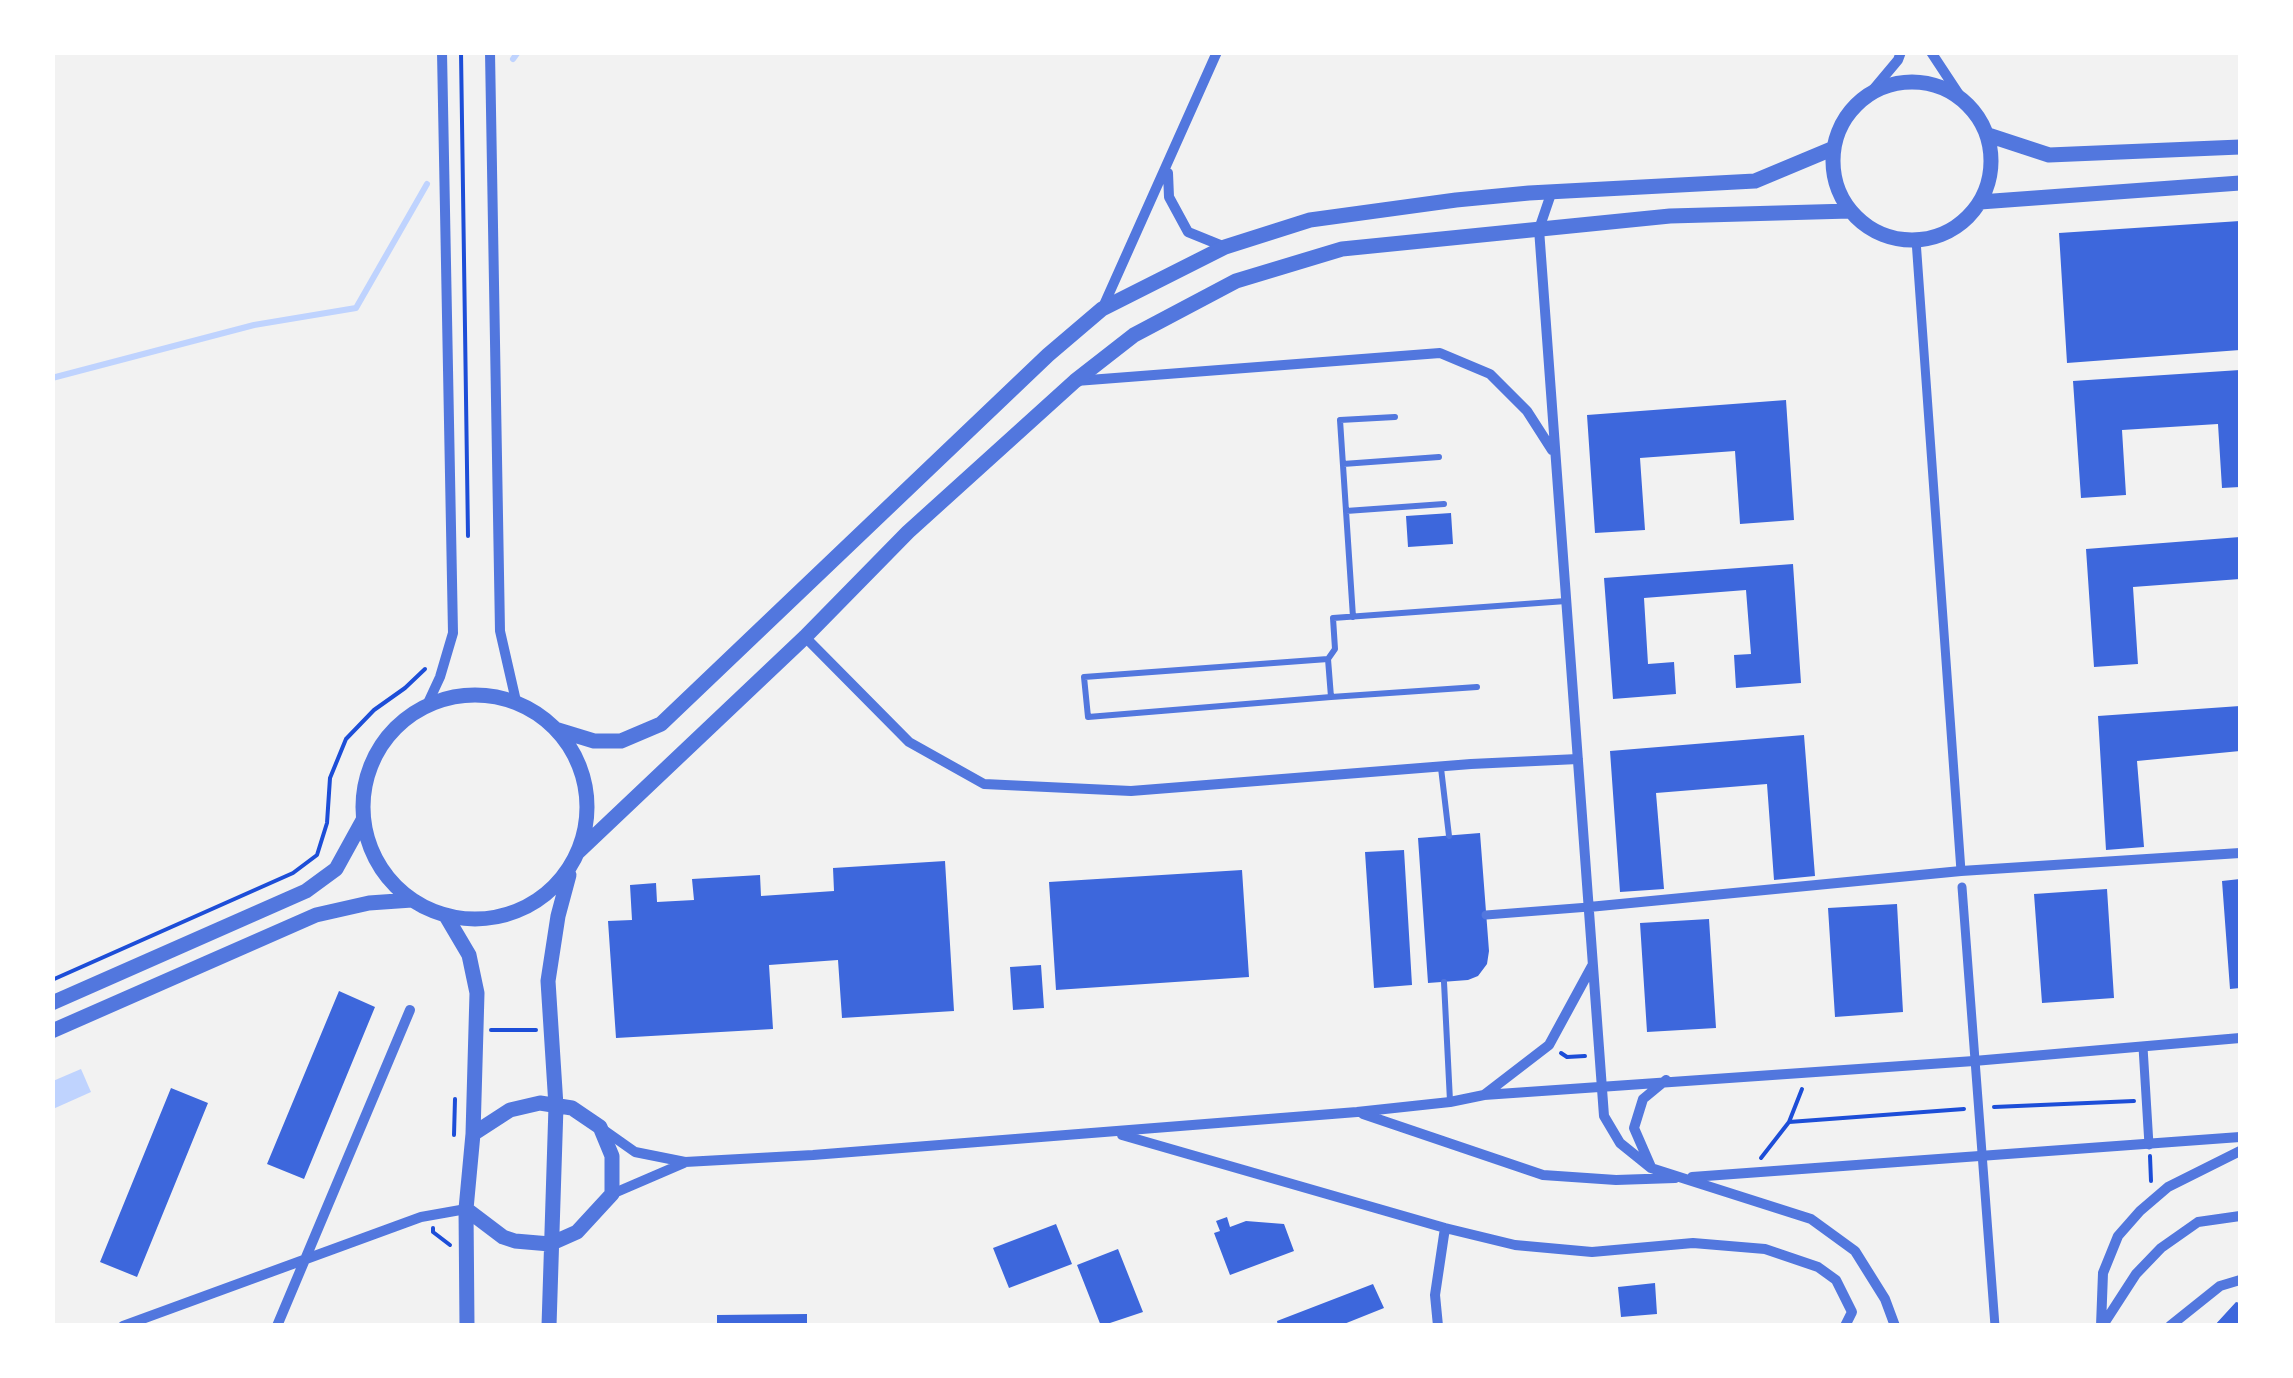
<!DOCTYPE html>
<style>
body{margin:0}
#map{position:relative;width:2293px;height:1378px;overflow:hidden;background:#f2f2f2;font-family:Manrope,sans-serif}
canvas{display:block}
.frame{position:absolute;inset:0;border:55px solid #fff;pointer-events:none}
</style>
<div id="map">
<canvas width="2293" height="1378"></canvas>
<div class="frame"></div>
</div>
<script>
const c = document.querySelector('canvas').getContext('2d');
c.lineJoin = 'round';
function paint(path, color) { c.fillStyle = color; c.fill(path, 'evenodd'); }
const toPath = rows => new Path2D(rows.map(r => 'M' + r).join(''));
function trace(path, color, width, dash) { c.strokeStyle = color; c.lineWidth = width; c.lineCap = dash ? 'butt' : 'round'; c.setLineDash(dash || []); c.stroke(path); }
paint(toPath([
 [81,1069,91,1092,53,1109,53,1081]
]), '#bfd3fe');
trace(toPath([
 [513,59,518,52],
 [52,378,254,325,356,308,427,184]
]), '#bfd3fe', 6);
paint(toPath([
 [2240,221,2240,350,2067,363,2059,233],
 [2240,370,2240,487,2222,488,2218,424,2122,430,2126,495,2081,498,2073,381],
 [1786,400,1794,520,1740,524,1735,451,1640,458,1645,530,1595,533,1587,415],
 [1451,513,1453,544,1408,547,1406,516],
 [2240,537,2240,579,2133,587,2138,664,2094,667,2086,549],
 [1793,564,1801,683,1736,688,1734,655,1751,654,1746,590,1644,598,1648,664,1674,662,1676,694,1613,699,1604,578],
 [2240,706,2240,751,2137,761,2144,847,2106,850,2098,716],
 [1804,735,1815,876,1774,880,1767,784,1656,793,1664,889,1620,892,1610,751],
 [1480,833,1489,951,1487,964,1478,976,1468,980,1428,983,1418,838],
 [1404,850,1412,985,1374,988,1365,852],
 [945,861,954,1011,842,1018,838,960,769,965,773,1029,616,1038,608,921,632,920,630,885,656,883,657,902,694,900,692,879,760,875,761,896,834,891,833,868],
 [1242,870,1249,977,1056,990,1049,882],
 [2240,879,2240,988,2230,989,2222,881],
 [2107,889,2114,998,2042,1003,2034,894],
 [1897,904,1903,1012,1835,1017,1828,908],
 [1709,919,1716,1028,1647,1032,1640,923],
 [1041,965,1044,1008,1013,1010,1010,967],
 [339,991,375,1007,304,1179,267,1164],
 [171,1088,208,1103,137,1277,100,1262],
 [1227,1217,1230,1227,1246,1221,1284,1224,1294,1251,1230,1275,1214,1233,1220,1231,1216,1221],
 [1056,1224,1072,1264,1009,1288,993,1248],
 [1118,1249,1143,1312,1101,1326,1077,1265],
 [1655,1283,1657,1314,1621,1317,1618,1287],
 [1373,1284,1384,1308,1339,1326,1278,1326,1277,1321],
 [2236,1302,2240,1303,2240,1326,2214,1326],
 [807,1314,807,1326,717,1326,717,1315]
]), '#3d67dc');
trace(toPath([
 [461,52,468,536],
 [52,980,293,873,317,855,327,823,330,778,346,739,374,710,405,688,425,669],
 [491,1030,536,1030],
 [1561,1053,1567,1057,1585,1056],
 [1994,1107,2134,1101],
 [1789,1122,1964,1109],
 [454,1135,455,1099],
 [2150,1156,2151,1181],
 [1761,1158,1789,1122,1802,1089],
 [433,1228,433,1232,450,1245]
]), '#1d4ed8', 4);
trace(toPath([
 [1343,464,1439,457],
 [1346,511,1444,504],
 [1353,617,1340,420,1395,417],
 [1328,659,1084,677,1088,717,1331,697],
 [1477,687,1331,697,1328,659,1335,649,1333,618,1566,601],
 [1441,768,1449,836],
 [1444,982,1450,1101]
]), '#5277de', 6);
trace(toPath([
 [1916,240,1961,871],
 [1962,887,1995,1326],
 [1486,915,1589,907],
 [2143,1047,2149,1145]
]), '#5277de', 9);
trace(toPath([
 [490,52,500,631,516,701],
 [1931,52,1962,99],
 [1867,97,1898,60,1901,52],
 [1168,173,1169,197,1188,232,1225,247],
 [1552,191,1539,229,1604,1116,1620,1143,1651,1168,1811,1219,1855,1251,1885,1299,1895,1326],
 [1103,307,1217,52],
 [1076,381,1440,353,1490,374,1527,411,1552,450],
 [805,637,909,742,984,784,1131,791,1471,764,1578,759],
 [427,705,440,677,453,633,442,52],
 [1589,907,1961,871,2240,853],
 [1484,1095,1549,1045,1592,966],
 [1363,1114,1543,1175,1616,1180,1675,1178],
 [601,1128,635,1152,685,1162,813,1155,1357,1112,1450,1102,1484,1095,1974,1061,2240,1038],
 [1122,1135,1445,1228,1515,1245,1592,1252,1693,1243,1765,1249,1818,1267,1836,1280,1852,1312,1845,1326],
 [1651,1167,1634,1128,1643,1099,1666,1080],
 [1692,1177,2240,1137],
 [612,1194,684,1163],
 [2103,1325,2136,1274,2161,1248,2198,1222,2240,1216],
 [123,1326,421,1217,466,1209],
 [277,1326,410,1010],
 [1438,1326,1435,1295,1445,1228],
 [2101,1326,2103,1273,2118,1236,2140,1211,2168,1187,2240,1151],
 [2170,1326,2220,1286,2240,1280]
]), '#5277de', 10);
trace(toPath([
 '1833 161a79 79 0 1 1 158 0a79 79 0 1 1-158 0Z',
 [1988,135,2049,155,2240,147],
 [1980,202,2240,183],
 '363 807a112 112 0 1 1 224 0a112 112 0 1 1-224 0Z',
 [558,730,594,741,621,741,661,724,1048,355,1102,309,1225,247,1310,220,1456,200,1529,193,1755,181,1834,148],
 [578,852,805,637,908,532,1075,381,1134,335,1236,281,1342,249,1670,216,1850,211],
 [446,916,469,955,477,993,473,1134,466,1209,467,1326],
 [52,1003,306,891,336,869,363,820],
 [52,1031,316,915,369,903,412,900],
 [466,1209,503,1237,515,1241,550,1244,577,1232,612,1194,612,1156,600,1127,572,1108,540,1103,510,1110,473,1134],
 [549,1326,556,1106,548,981,558,916,569,875]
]), '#5277de', 15);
</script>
